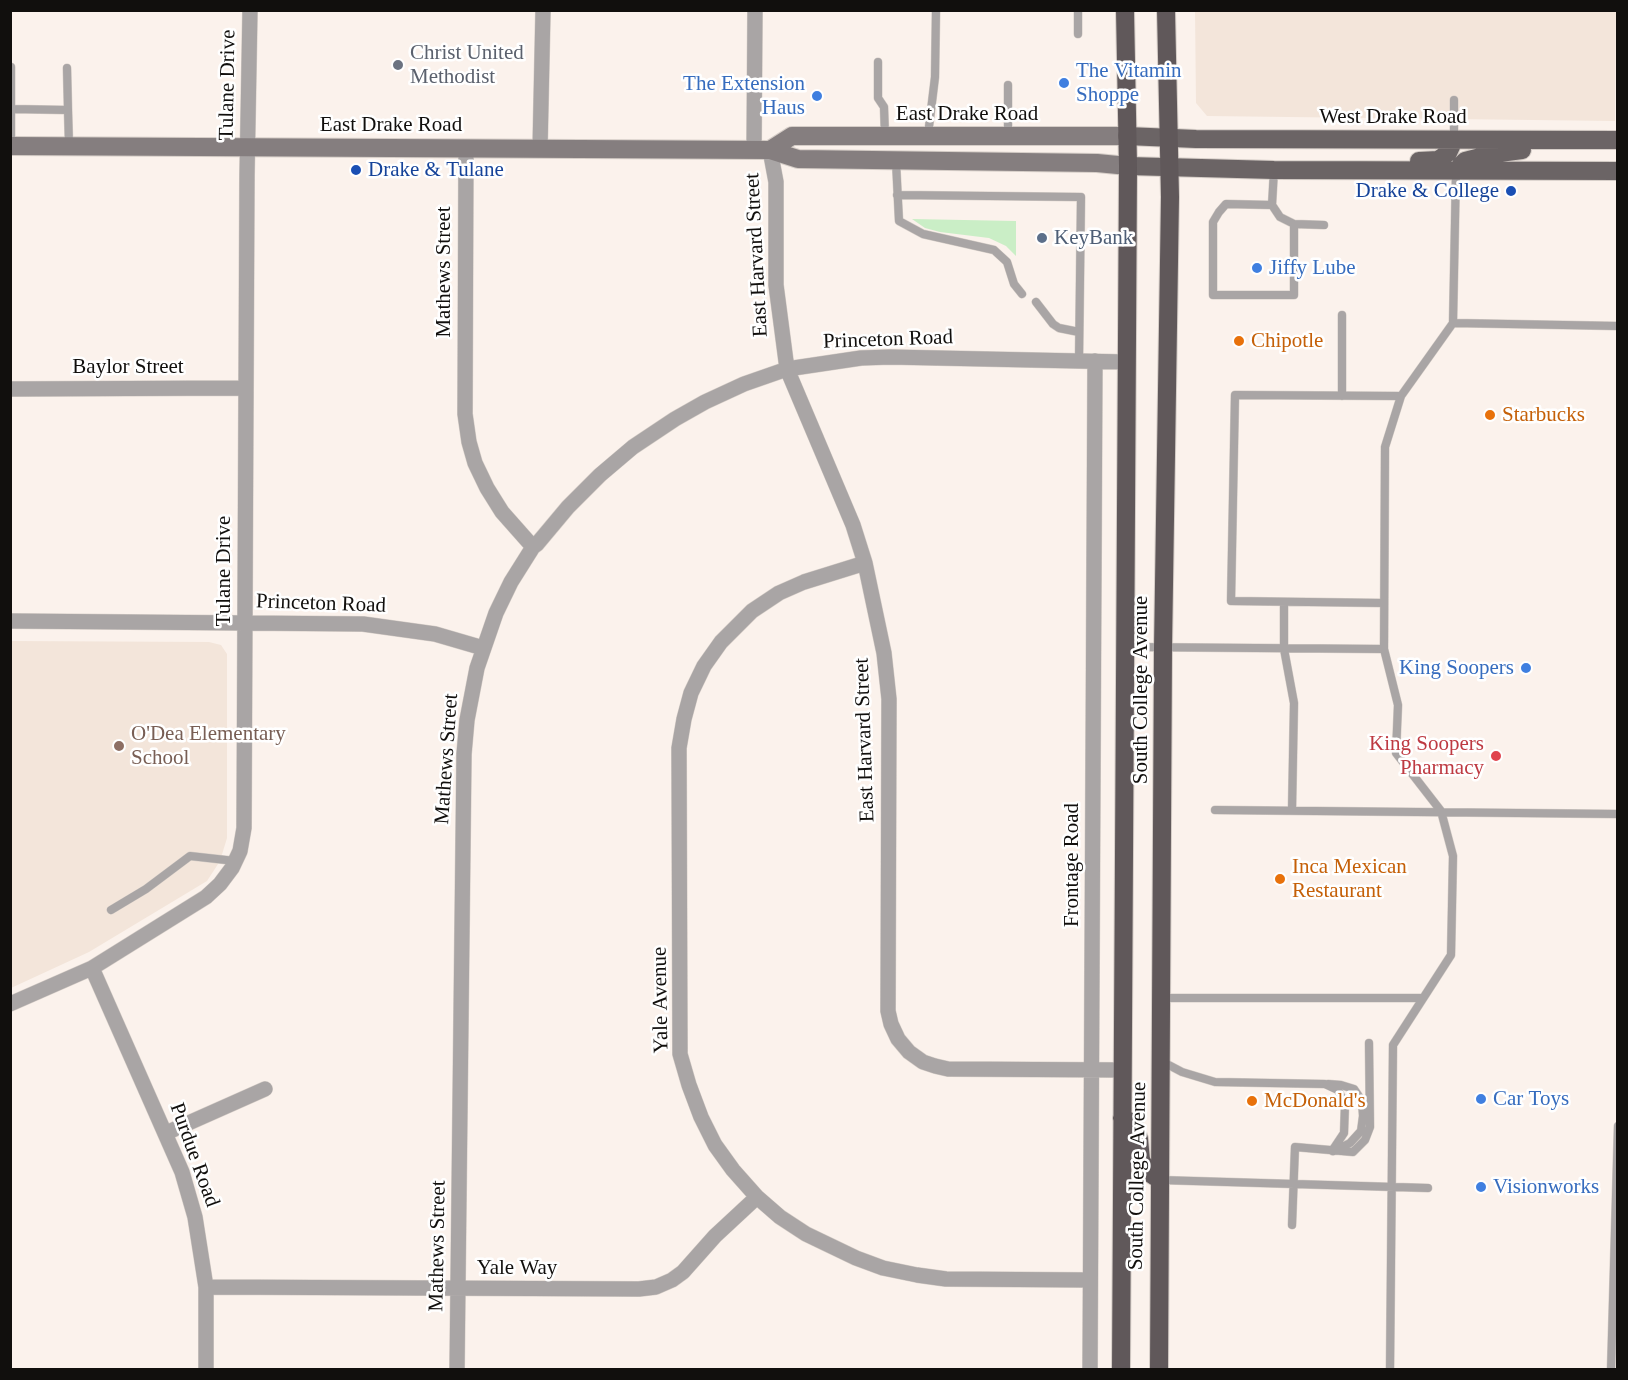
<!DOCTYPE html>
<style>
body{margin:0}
#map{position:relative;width:1628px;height:1380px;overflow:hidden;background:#fbf2ec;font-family:"Times New Roman",serif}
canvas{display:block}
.frame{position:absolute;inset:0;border:12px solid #110f0d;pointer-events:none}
</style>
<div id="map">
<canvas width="1628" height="1380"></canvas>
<div class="frame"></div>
</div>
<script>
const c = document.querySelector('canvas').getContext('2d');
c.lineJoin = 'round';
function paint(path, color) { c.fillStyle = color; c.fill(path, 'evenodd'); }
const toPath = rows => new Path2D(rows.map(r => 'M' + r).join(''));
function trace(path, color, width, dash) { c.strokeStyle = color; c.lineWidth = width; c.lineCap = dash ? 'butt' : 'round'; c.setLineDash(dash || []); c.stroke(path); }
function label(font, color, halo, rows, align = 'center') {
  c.font = font + ' "Times New Roman",serif'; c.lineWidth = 5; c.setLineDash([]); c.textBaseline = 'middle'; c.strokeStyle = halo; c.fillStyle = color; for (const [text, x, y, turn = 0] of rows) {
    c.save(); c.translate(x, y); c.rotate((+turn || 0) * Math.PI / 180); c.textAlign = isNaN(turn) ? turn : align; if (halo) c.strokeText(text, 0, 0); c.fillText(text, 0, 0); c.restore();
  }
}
paint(toPath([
 [1195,11,1616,11,1615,121,1207,116,1196,103],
 [11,641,209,642,221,645,227,654,227,838,220,861,207,881,89,952,11,988]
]), '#f3e5da');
paint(toPath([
 [912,219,1016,221,1016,256,1006,246,989,238,940,232,925,228]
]), '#caeec6');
const service = toPath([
 [1078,10,1078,34],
 [878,62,878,98,884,107,885,136],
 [67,68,68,110],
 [1454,100,1454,138],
 [11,109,11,67],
 [928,135,935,77,936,10],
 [1008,135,1008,85],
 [11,146,11,109,68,110,69,145],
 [896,162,899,221,923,234,994,250,1007,262,1014,284,1022,294],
 [1274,170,1272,205,1280,217,1294,224,1324,225],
 [897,195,1081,197,1079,361],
 [1272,205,1226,204,1219,212,1213,222,1213,295,1294,295,1294,224],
 [1036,302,1053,324,1059,328,1079,332],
 [1453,323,1618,326],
 [1342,396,1342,315],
 [1284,602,1284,649,1294,703,1292,810],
 [1384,603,1231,601,1235,395,1401,396],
 [1127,647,1384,649],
 [1215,810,1618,814],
 [111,910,146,889,190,856,235,861],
 [1161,998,1422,998],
 [1163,1062,1182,1072,1215,1082,1325,1084,1338,1090,1345,1104,1344,1133,1332,1151],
 [1328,1084,1341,1085,1354,1089,1362,1101,1363,1116,1361,1131,1350,1143,1334,1151],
 [1160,1180,1428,1188],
 [1292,1225,1295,1147,1353,1152,1365,1140,1370,1127,1369,1043],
 [1390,1370,1393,1045,1451,955,1453,856,1441,811,1396,753,1398,705,1384,649,1385,447,1401,396,1453,323,1456,171],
 [1611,1370,1618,1126]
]);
const minor = toPath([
 [466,148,465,414,469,442,475,463,487,488,502,512,533,547],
 [540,149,543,10],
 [754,150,755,10],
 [770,150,776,182,776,285,787,369,853,525,865,563,884,653,889,699,888,1011,891,1024,898,1039,909,1052,923,1062,935,1066,948,1069,1122,1070],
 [10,389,246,388],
 [865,563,804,582,779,593,752,611,721,642,704,666,691,693,684,719,679,748,680,1054,689,1085,701,1117,715,1145,733,1170,757,1197,780,1217,806,1234,856,1258,883,1268,917,1275,946,1279,1089,1280],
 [10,621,363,624,435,634,483,648],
 [92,968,182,1172,195,1217,206,1287,206,1370],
 [10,1004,92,968,206,897,220,884,232,868,240,851,244,828,247,175,250,10],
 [166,1133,265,1089],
 [206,1287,639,1289,656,1287,672,1280,683,1272,715,1236,757,1197],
 [457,1370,464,754,467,720,477,668,496,613,511,582,533,547,537,544,568,507,600,475,633,447,675,419,705,402,744,384,787,369,861,358,890,357,1126,362],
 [1090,1370,1095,361]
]);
const secondary = toPath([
 [10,146,770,150,798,159,1097,163,1128,166],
 [770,150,792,136,1127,136]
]);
const primary = toPath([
 [1127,136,1196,139,1618,140],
 [1419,161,1438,160,1448,153,1454,140],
 [1128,166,1274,170,1618,171],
 [1460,166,1465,161,1492,154,1522,150]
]);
const trunk = toPath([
 [1122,1118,1133,1123,1139,1139,1141,1160,1148,1172,1160,1180],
 [1121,1370,1128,166,1125,10],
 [1159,1370,1163,648,1170,197,1166,10]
]);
trace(service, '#d6cec8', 9);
trace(minor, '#d6cec8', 16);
trace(secondary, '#d6cec8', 20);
trace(primary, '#d6cec8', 20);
trace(trunk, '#d6cec8', 20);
trace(service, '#a9a5a5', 8);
trace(minor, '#a9a5a5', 15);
trace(secondary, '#857e7f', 18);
trace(primary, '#6b6465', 18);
trace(trunk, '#60585a', 18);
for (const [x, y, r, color] of [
 [398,65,6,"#6b7280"],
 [1064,83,6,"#3f7fe0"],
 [817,96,6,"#3f7fe0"],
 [356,170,6,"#1a4fb4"],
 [1511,191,6,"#1a4fb4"],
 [1042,238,6,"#5c6f8a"],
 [1257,268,6,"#3f7fe0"],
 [1239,341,6,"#e8710a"],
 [1490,415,6,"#e8710a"],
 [1526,668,6,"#3f7fe0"],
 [119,746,6,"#8d6e63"],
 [1496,756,6,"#e0444e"],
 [1280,879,6,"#e8710a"],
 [1481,1099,6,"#3f7fe0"],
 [1252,1101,6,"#e8710a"],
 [1481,1187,6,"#3f7fe0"]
]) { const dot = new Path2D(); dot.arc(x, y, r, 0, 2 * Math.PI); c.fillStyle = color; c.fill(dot); trace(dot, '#fff', 2); }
label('21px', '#5b616d', '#fff', [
 ["Christ United",410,53],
 ["Methodist",410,77]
], 'left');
label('21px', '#366cbe', '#fff', [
 ["The Vitamin",1076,71],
 ["Shoppe",1076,95],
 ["The Extension",805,84,"right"],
 ["Haus",805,108,"right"],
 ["Jiffy Lube",1269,268],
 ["King Soopers",1514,668,"right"],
 ["Car Toys",1493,1099],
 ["Visionworks",1493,1187]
], 'left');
label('21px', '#110f0d', '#fff', [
 ["Tulane Drive",228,85,-89],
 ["East Drake Road",967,114],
 ["West Drake Road",1393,117],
 ["East Drake Road",391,125],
 ["East Harvard Street",757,255,-93],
 ["Mathews Street",444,272,-90],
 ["Princeton Road",888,340,-2],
 ["Baylor Street",128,367],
 ["Tulane Drive",224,571,-90],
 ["Princeton Road",321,604,2],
 ["South College Avenue",1141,690,-90],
 ["East Harvard Street",865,740,-92],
 ["Mathews Street",447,759,-86],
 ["Frontage Road",1072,865,-90],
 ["Yale Avenue",661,1000,-91],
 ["Purdue Road",194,1155,70],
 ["South College Avenue",1138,1176,-89],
 ["Mathews Street",438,1246,-89],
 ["Yale Way",517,1268]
]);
label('21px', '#164399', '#fff', [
 ["Drake & Tulane",368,170],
 ["Drake & College",1499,191,"right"]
], 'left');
label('21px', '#4e5e75', '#fff', [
 ["KeyBank",1054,238]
], 'left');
label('21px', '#c56008', '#fff', [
 ["Chipotle",1251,341],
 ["Starbucks",1502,415],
 ["Inca Mexican",1292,867],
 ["Restaurant",1292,891],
 ["McDonald's",1264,1101]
], 'left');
label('21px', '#785e54', '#fff', [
 ["O'Dea Elementary",131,734],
 ["School",131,758]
], 'left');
label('21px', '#be3a42', '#fff', [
 ["King Soopers",1484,744],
 ["Pharmacy",1484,768]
], 'right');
</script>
